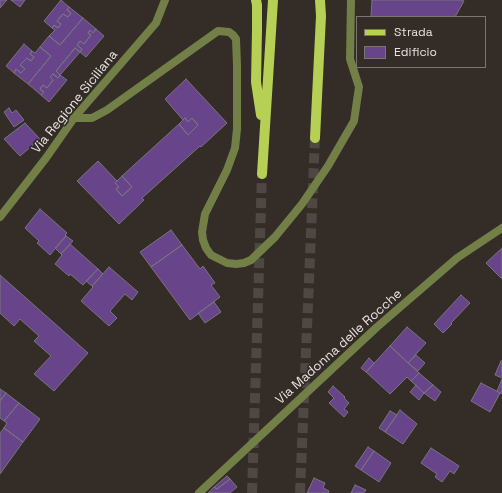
<!DOCTYPE html>
<style>
body{margin:0}
#map{position:relative;width:502px;height:493px;overflow:hidden;background:#332c27;font-family:"Space Grotesk",sans-serif}
canvas{display:block}
.legend{position:absolute;left:356px;top:16px;width:130px;height:52px;box-sizing:border-box;background:#332c27;border:1px solid #7b7571;margin:0;padding:5px 7px;list-style:none;font-size:12px;color:#e7e2df}
.legend li{display:flex;align-items:center;gap:8px;height:20px}
.legend b{width:20px;border:1px solid #7b7571}
</style>
<div id="map">
<canvas width="502" height="493"></canvas>
<ul class="legend">
<li><b style="height:5px;background:#b6cf55"></b>Strada</li>
<li><b style="height:11px;background:#68448b"></b>Edificio</li>
</ul>
</div>
<script>
const c = document.querySelector('canvas').getContext('2d');
c.lineJoin = 'round';
function paint(path, color) { c.fillStyle = color; c.fill(path, 'evenodd'); }
const toPath = rows => new Path2D(rows.map(r => 'M' + r).join(''));
function trace(path, color, width, dash) { c.strokeStyle = color; c.lineWidth = width; c.lineCap = dash ? 'butt' : 'round'; c.setLineDash(dash || []); c.stroke(path); }
function label(font, color, halo, rows, align = 'center') {
  c.font = font + ' "Space Grotesk",sans-serif'; c.lineWidth = 3.5; c.setLineDash([]); c.textBaseline = 'middle'; c.strokeStyle = halo; c.fillStyle = color; for (const [text, x, y, turn = 0] of rows) {
    c.save(); c.translate(x, y); c.rotate((+turn || 0) * Math.PI / 180); c.textAlign = isNaN(turn) ? turn : align; if (halo) c.strokeText(text, 0, 0); c.fillText(text, 0, 0); c.restore();
  }
}
const building = toPath([
 [0,0,7,0,0,8,0,0],
 [11,0,25,0,20,7,11,0],
 [61,0,69,7,67,10,71,13,68,17,63,14,57,21,61,24,58,28,54,25,52,28,44,21,61,0],
 [372,0,461,0,464,1,455,17,371,17,372,0],
 [69,7,83,18,60,45,49,36,55,30,52,28,54,25,58,28,61,24,57,21,63,14,68,17,71,13,67,10,69,7],
 [83,18,96,29,93,33,90,30,88,33,91,35,84,44,80,41,77,45,82,49,80,52,75,48,56,71,60,75,58,78,53,74,50,77,53,80,47,88,43,85,40,89,44,92,41,95,28,84,51,56,40,47,49,36,60,45,83,18],
 [96,29,104,36,86,57,80,52,82,49,77,45,80,41,84,44,91,35,88,33,90,30,93,33,96,29],
 [24,44,32,51,30,54,34,57,31,61,27,58,20,65,25,69,21,73,16,69,14,73,6,66,24,44],
 [40,47,51,56,28,84,14,73,16,69,21,73,25,69,20,65,27,58,31,61,34,57,30,54,32,51,35,53,40,47],
 [75,48,80,52,60,75,56,71,75,48],
 [53,74,58,78,60,75,67,80,49,102,41,95,44,92,40,89,43,85,47,88,53,80,50,77,53,74],
 [186,79,227,123,201,147,200,146,142,198,144,200,119,224,77,181,98,161,117,181,115,183,119,187,116,189,122,196,132,187,122,176,179,124,188,135,198,125,192,118,188,122,185,118,183,120,165,99,186,79],
 [9,108,12,113,16,110,24,120,14,127,4,112,9,108],
 [185,118,188,122,192,118,198,125,188,135,179,124,185,118],
 [25,123,40,139,20,156,4,139,25,123],
 [122,176,132,187,122,196,116,189,119,187,115,183,122,176],
 [40,209,67,233,65,235,66,236,50,255,37,243,39,241,25,228,40,209],
 [171,230,182,245,151,267,140,252,171,230],
 [66,236,73,241,61,254,55,248,66,236],
 [70,244,98,269,83,285,70,274,69,276,55,264,62,255,61,254,70,244],
 [182,245,200,269,203,266,215,283,211,285,220,297,190,320,151,267,182,245],
 [502,248,502,279,486,263,502,248],
 [109,267,138,292,132,300,125,294,110,311,117,318,109,326,81,301,93,287,92,286,109,267],
 [98,269,103,274,92,286,86,281,98,269],
 [0,275,88,353,54,391,34,374,51,356,34,341,39,336,20,319,14,326,0,313,0,275],
 [461,295,470,303,451,323,452,324,443,333,434,324,461,295],
 [214,302,221,312,205,323,198,313,214,302],
 [407,327,426,343,408,363,390,346,407,327],
 [390,346,419,373,411,381,407,377,390,394,366,372,390,346],
 [416,355,425,363,418,371,408,363,416,355],
 [369,358,374,363,366,372,361,368,369,358],
 [501,361,502,361,502,378,495,375,501,361],
 [419,373,433,385,424,393,411,381,419,373],
 [502,379,502,394,497,391,502,379],
 [481,383,500,393,490,412,471,401,481,383],
 [416,385,424,393,419,400,410,392,416,385],
 [433,385,441,392,435,401,424,393,433,385],
 [333,386,345,397,344,398,349,403,344,409,348,412,344,417,329,403,334,398,328,392,333,386],
 [0,389,6,393,0,401,0,389],
 [6,393,19,403,4,421,0,418,0,401,6,393],
 [19,403,40,419,23,442,4,428,7,423,4,421,19,403],
 [400,410,417,424,403,444,385,432,400,410],
 [390,411,397,415,385,432,379,428,390,411],
 [4,428,23,442,0,474,0,433,4,428],
 [368,447,374,451,361,470,355,466,368,447],
 [431,448,459,466,454,474,450,471,442,482,435,477,437,474,421,463,431,448],
 [374,451,391,463,379,482,361,470,374,451],
 [227,476,230,479,217,489,214,487,227,476],
 [314,478,325,483,323,488,329,491,328,493,307,493,314,478],
 [230,479,237,487,230,493,208,493,214,487,217,489,230,479],
 [355,485,366,490,364,493,351,493,355,485]
]);
paint(building, '#68448b');
trace(building, '#78757d', 1);
trace(toPath([
 [252,493,262,174],
 [300,493,315,138]
]), '#4e4743', 10, [10, 5]);
trace(toPath([
 [74,118,92,118,107,110,218,31,229,32,233,35,236,39,237,65,237,129,235,148,227,170,205,214,202,232,203,240,206,248,211,255,227,263,236,264,244,263,251,260,275,237,302,204,328,166,354,121,359,87,350,59,351,0],
 [0,217,46,158,74,118,156,23,165,0],
 [199,493,377,327,457,258,502,228]
]), '#727f47', 8);
trace(toPath([
 [256,0,257,5,257,30,256,82,261,115],
 [315,138,321,16,320,0],
 [262,174,273,0]
]), '#b6cf55', 10);
label('13px', '#e7e2df', '#332c27', [
 ["Via Regione Siciliana",75,102,-51],
 ["Via Madonna delle Rocche",339,347,-42]
]);
</script>
